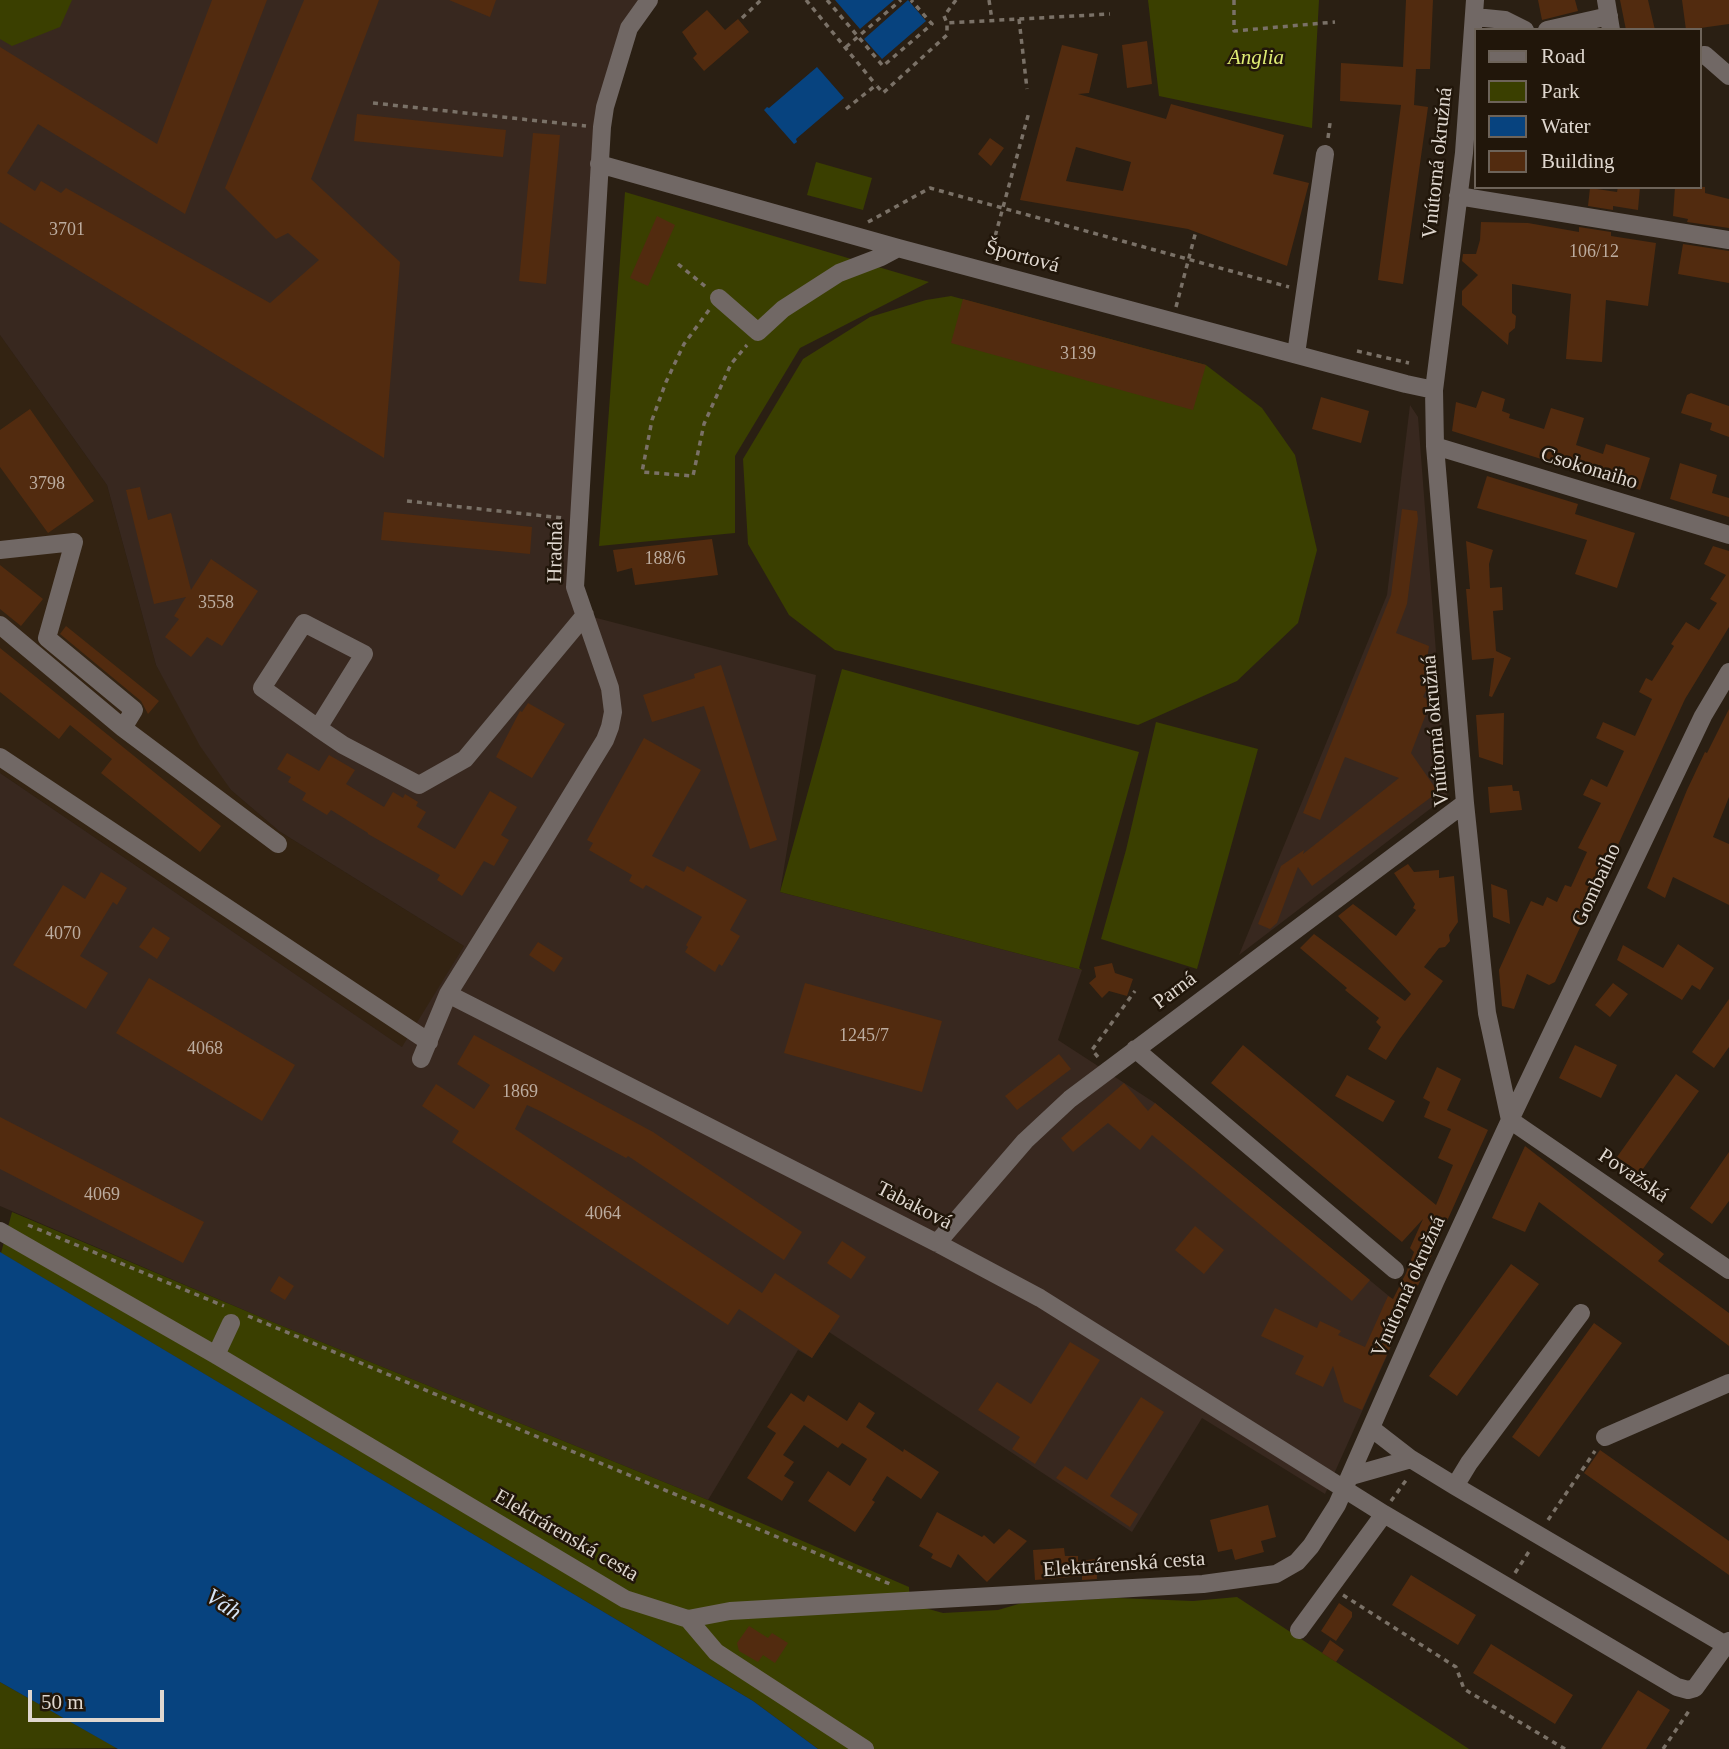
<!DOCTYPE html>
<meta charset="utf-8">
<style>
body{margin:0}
#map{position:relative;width:1729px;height:1749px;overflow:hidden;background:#2a1f13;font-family:Georgia,serif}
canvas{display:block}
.legend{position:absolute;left:1474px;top:28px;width:228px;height:161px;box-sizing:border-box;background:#21160a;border:2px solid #6d6359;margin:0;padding:9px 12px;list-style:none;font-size:21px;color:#dfd7cf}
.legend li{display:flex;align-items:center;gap:14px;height:35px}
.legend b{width:35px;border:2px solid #6d6359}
.scale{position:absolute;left:28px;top:1690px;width:136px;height:32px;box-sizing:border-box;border:4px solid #dfd7cf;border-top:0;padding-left:9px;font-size:21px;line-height:24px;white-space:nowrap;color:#dfd7cf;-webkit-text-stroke:5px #21160a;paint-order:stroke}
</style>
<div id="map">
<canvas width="1729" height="1749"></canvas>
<ul class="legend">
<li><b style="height:9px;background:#716865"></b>Road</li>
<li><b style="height:19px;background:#3a3f00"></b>Park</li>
<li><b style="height:19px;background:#07437f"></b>Water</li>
<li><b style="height:19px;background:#522b0f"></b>Building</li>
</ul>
<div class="scale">50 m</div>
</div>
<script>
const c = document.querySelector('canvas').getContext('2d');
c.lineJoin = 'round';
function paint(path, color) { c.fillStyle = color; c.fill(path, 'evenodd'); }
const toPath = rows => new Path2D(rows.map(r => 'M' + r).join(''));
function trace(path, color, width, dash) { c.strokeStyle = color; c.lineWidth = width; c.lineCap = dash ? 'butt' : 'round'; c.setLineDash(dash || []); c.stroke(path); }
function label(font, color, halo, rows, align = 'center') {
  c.font = font + ' Georgia,serif'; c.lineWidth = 5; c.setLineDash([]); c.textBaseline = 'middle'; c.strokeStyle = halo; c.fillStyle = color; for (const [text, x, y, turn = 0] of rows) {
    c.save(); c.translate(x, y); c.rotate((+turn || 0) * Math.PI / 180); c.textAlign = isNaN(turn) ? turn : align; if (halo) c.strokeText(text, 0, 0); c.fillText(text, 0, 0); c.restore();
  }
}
paint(toPath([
 [0,335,107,485,156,665,231,790,279,831,464,946,403,1048,0,773]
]), '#332312');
paint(toPath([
 [0,0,649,0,605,107,575,587,585,615,816,675,780,892,1082,970,1058,1040,1155,1103,1407,1311,1325,1494,1202,1418,1132,1532,829,1332,812,1358,798,1350,708,1500,265,1319,0,1206,0,773,402,1047,464,946,279,831,231,790,200,746,156,665,107,485,0,335],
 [1410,405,1418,417,1447,796,1239,955,1387,595]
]), '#38281f');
paint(toPath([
 [0,0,72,0,60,27,12,46,0,39],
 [1148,0,1319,0,1312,128,1159,96],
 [816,162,872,178,863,210,807,195],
 [625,192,929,282,800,348,735,456,735,533,599,546],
 [951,296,1206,365,1262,408,1295,455,1317,550,1298,623,1237,681,1138,725,835,650,789,615,748,544,743,459,803,359,870,317,926,300],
 [842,669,1139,752,1079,968,1082,970,780,892],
 [1156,722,1258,749,1197,969,1101,939,1126,850],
 [12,1212,265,1319,708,1500,909,1587,910,1608,925,1608,943,1613,998,1610,1022,1603,1117,1598,1193,1601,1237,1597,1469,1749,818,1749,753,1701,1,1253],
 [0,1682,117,1748,0,1749]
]), '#3a3f00');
paint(toPath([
 [835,0,894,0,860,29],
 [908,0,926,21,882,59,864,39],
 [817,67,844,98,796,139,797,142,794,144,764,110,767,107,769,108],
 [0,1252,753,1701,818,1749,118,1749,0,1682]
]), '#07437f');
paint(toPath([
 [212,0,267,0,185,214,38,124,7,173,35,191,41,181,61,193,66,188,270,303,319,260,288,233,276,239,225,188,304,0,379,0,311,179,400,262,384,458,0,222,0,47,157,144],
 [449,0,496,0,490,17],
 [1406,0,1433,0,1430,69,1416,69,1414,105,1428,107,1403,284,1378,280,1401,105,1340,101,1341,63,1403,67],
 [1538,0,1575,0,1578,11,1542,20],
 [1620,0,1648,0,1655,30,1626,30],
 [1682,0,1729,0,1729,24,1686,30],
 [707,10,725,30,738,19,749,32,704,71,693,58,697,54,682,32],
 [1147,41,1152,84,1127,88,1122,45],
 [1062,45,1098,54,1089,93,1078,94,1166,119,1171,104,1284,135,1273,174,1309,183,1287,266,1188,229,1020,200],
 [1076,147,1131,162,1123,191,1066,181],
 [357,114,506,130,503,157,354,141],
 [533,133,560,135,546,284,519,281],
 [990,138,1004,148,991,166,978,154],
 [1618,187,1640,187,1638,210,1613,206,1613,210,1588,206,1590,188,1617,192],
 [1675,187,1705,187,1705,193,1729,199,1729,228,1687,222,1688,219,1673,216],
 [657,216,675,225,648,286,630,278],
 [1481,222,1528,223,1579,232,1579,227,1611,232,1611,236,1656,243,1648,306,1606,300,1602,362,1566,359,1571,294,1512,284,1512,313,1516,316,1515,328,1509,333,1508,345,1462,305,1462,291,1478,275,1462,261,1463,254,1476,254,1480,240],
 [1683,244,1729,251,1729,283,1678,274],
 [963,299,1206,365,1193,410,951,343],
 [1482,391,1505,399,1502,411,1510,414,1509,418,1544,429,1551,408,1584,418,1576,445,1603,454,1606,444,1650,458,1640,490,1452,431,1456,402,1476,408],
 [1691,393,1729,406,1729,437,1710,430,1712,423,1681,413,1687,395],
 [1321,397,1369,411,1361,443,1312,429],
 [30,409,94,501,48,533,0,467,0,430],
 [1680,463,1717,475,1712,493,1729,498,1729,517,1670,499],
 [1487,476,1578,504,1575,514,1635,533,1617,588,1575,574,1587,540,1477,508],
 [140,487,148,520,171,513,191,590,211,559,258,591,222,646,207,637,191,657,165,637,179,619,174,616,186,597,154,604,126,490],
 [1402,509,1417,511,1418,519,1407,604,1396,633,1429,646,1424,679,1430,682,1423,697,1431,701,1411,753,1438,792,1312,886,1298,867,1277,923,1270,929,1258,924,1281,866,1304,850,1303,854,1399,778,1345,757,1320,820,1303,813,1391,595],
 [384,512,532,527,530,554,381,540],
 [712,539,718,575,635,585,632,568,617,572,613,550],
 [1466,541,1493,550,1489,564,1490,588,1502,587,1503,610,1493,611,1496,651,1511,658,1492,697,1489,696,1494,658,1472,660,1466,589,1470,589],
 [1713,546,1729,551,1729,627,1685,699,1555,982,1549,985,1527,974,1514,1009,1502,1006,1499,970,1518,928,1531,901,1543,906,1547,897,1557,902,1565,885,1571,887,1587,852,1578,848,1601,803,1583,795,1591,779,1607,787,1624,751,1596,738,1603,722,1635,736,1652,699,1639,692,1646,678,1652,681,1674,646,1671,644,1686,622,1699,630,1717,603,1710,599,1726,575,1704,564],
 [0,565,43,599,21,626,0,609],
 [66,626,159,701,148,714,141,701,60,634],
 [0,648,221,826,200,852,101,773,112,759,70,725,59,739,0,692],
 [721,665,777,840,750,849,704,706,652,722,643,695,695,678,694,674],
 [528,703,565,724,532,778,496,757,520,711,522,712],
 [1729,709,1729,797,1713,837,1729,844,1729,905,1673,877,1665,898,1647,888,1687,790,1705,752,1707,753],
 [1504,713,1503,765,1479,757,1476,715],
 [644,738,701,770,652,856,684,872,687,866,747,900,730,930,740,936,722,966,719,964,715,972,685,952,688,947,686,945,702,917,646,885,643,889,629,881,632,875,589,850,593,843,587,840],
 [287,753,319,771,329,755,355,770,346,784,384,807,393,792,403,798,405,794,418,802,416,806,426,812,417,827,455,849,490,791,517,807,501,835,509,840,494,866,484,861,462,896,437,880,440,875,368,834,368,833,331,810,327,815,302,800,306,793,288,782,291,777,277,769],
 [1512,785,1513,791,1519,791,1522,810,1490,813,1488,787],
 [1408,864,1414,872,1439,870,1439,878,1454,876,1458,922,1449,935,1450,941,1445,947,1439,948,1424,967,1443,981,1399,1040,1386,1060,1368,1049,1381,1027,1376,1022,1379,1018,1345,990,1347,988,1300,948,1314,934,1405,1001,1411,994,1338,916,1353,904,1396,936,1416,910,1413,908,1415,904,1394,873],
 [101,872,127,888,117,905,113,902,80,956,108,973,86,1009,13,965,63,885,85,899],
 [1491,884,1507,890,1510,924,1493,917],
 [153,927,170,938,157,959,139,947],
 [538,942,563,958,554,972,529,955],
 [1678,944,1714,968,1700,990,1692,985,1682,1000,1617,960,1623,945,1663,968],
 [1112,963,1115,973,1133,979,1127,996,1109,991,1102,998,1089,983,1096,977,1094,967],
 [149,978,295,1065,262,1121,116,1033],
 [805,983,942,1021,922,1092,784,1053],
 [1613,983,1628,994,1610,1017,1595,1005],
 [1729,999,1729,1047,1714,1068,1692,1052],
 [474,1035,653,1132,802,1232,784,1260,628,1156,626,1158,542,1112,527,1105,515,1129,762,1293,775,1273,840,1316,812,1358,739,1309,728,1325,452,1142,459,1131,422,1106,436,1084,474,1109,490,1085,457,1064],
 [1243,1045,1436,1205,1453,1165,1438,1158,1451,1129,1424,1117,1430,1102,1423,1098,1437,1067,1461,1079,1447,1110,1488,1130,1362,1410,1344,1402,1333,1366,1323,1387,1295,1374,1304,1356,1261,1336,1275,1308,1317,1328,1320,1321,1341,1331,1338,1335,1365,1347,1388,1296,1393,1299,1406,1273,1414,1252,1410,1248,1423,1219,1402,1242,1211,1083],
 [1575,1045,1617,1065,1601,1098,1559,1078],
 [1059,1054,1071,1069,1017,1110,1005,1096],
 [1676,1074,1699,1091,1640,1173,1617,1157],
 [1347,1075,1395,1101,1383,1122,1335,1096],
 [1124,1083,1148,1111,1155,1103,1370,1280,1352,1301,1152,1135,1140,1150,1108,1123,1073,1152,1061,1138],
 [0,1117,204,1222,183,1263,0,1169],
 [1525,1146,1664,1254,1658,1261,1729,1313,1729,1346,1539,1202,1525,1232,1492,1218],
 [1729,1152,1729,1201,1712,1224,1690,1208],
 [1195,1226,1224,1250,1204,1274,1175,1250],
 [842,1241,866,1257,851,1279,827,1263],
 [1511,1264,1539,1284,1457,1396,1429,1376],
 [279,1276,294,1286,285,1300,270,1291],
 [1594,1323,1622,1343,1539,1457,1512,1437],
 [1070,1342,1100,1360,1035,1464,1012,1449,1020,1437,978,1410,997,1382,1031,1404],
 [791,1393,804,1402,808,1395,847,1421,859,1402,875,1413,866,1427,903,1452,904,1449,939,1472,921,1499,887,1476,872,1500,875,1502,855,1532,808,1501,828,1471,850,1486,867,1459,842,1443,838,1448,804,1425,783,1455,794,1462,784,1476,794,1482,782,1501,747,1478,776,1433,767,1427],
 [1141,1397,1164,1412,1110,1496,1138,1514,1130,1527,1056,1478,1065,1466,1087,1480],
 [1600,1450,1729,1541,1729,1575,1584,1473],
 [1268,1505,1276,1537,1261,1541,1264,1552,1235,1560,1232,1549,1218,1552,1210,1520],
 [937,1512,982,1537,984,1535,994,1544,1009,1529,1027,1541,987,1582,958,1554,951,1568,931,1558,933,1554,919,1546],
 [1064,1548,1065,1556,1078,1556,1078,1561,1096,1559,1097,1579,1082,1580,1082,1576,1035,1580,1033,1550],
 [1411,1575,1476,1615,1458,1645,1392,1605],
 [1339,1603,1352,1612,1352,1617,1336,1641,1321,1631],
 [749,1626,768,1638,772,1633,788,1643,775,1663,763,1655,758,1662,739,1651,737,1643],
 [1330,1640,1344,1650,1336,1662,1322,1653],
 [1491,1644,1573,1695,1555,1724,1473,1673],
 [1638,1690,1670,1710,1646,1749,1601,1749]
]), '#522b0f');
trace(toPath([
 [806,0,876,85],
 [827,0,883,66,932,24,911,0],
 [956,0,944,16,947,23,1110,14],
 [989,0,992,20],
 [1234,0,1234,31,1335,22],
 [742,18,761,0],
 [1019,19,1027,89],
 [846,47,901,0],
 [373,103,586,126],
 [846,109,876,85,883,93,947,35,947,23],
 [1328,138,1330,123],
 [868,222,930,188,1289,287],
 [990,255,1029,112],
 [678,264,706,287],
 [1176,307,1196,231],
 [709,310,684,344,666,382,652,420,642,472,693,476,704,424,731,364,747,345],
 [1357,351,1409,363],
 [407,501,563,518],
 [1098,1057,1092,1050,1135,991],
 [28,1225,224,1306],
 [248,1316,890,1584],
 [1391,1501,1407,1479],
 [1548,1520,1595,1451],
 [1515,1573,1530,1550],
 [1343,1595,1456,1667,1464,1689,1565,1749],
 [1663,1749,1691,1708]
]), '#7a7167', 3.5, [5, 5]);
trace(toPath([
 [1475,0,1464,153,1434,390,1435,446,1465,803,1487,1013,1510,1120],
 [1606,0,1611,30],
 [1475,17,1505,20,1525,30],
 [1547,30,1609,16],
 [1699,56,1705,55,1729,76],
 [599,164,898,248,1406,384,1434,390],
 [1458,196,1729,240],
 [719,298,758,332,783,309,839,273,881,257,898,248],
 [1296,354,1325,154],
 [1435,446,1729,535],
 [0,550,74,542,47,638,134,710,123,728],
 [0,625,123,728,278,844],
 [318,728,364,654,304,623,262,688,318,728,343,745,419,785,465,759,585,615],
 [0,757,429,1042],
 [448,994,937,1243,1040,1298,1384,1514,1677,1687,1688,1690,1695,1688,1729,1641],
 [1135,1049,1395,1270],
 [421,1059,448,994,542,843,605,740,610,727,613,712,610,688,575,587,579,520,602,127,605,107,629,28,649,0],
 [1510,1120,1729,1270],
 [0,1231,216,1355,625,1599,688,1619,730,1611,1203,1584,1276,1574,1297,1562,1311,1546,1337,1505,1435,1282,1510,1120,1703,716,1729,672],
 [937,1243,1025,1141,1070,1099,1465,803],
 [216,1355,231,1323],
 [1371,1428,1411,1459,1455,1486,1729,1647],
 [1605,1437,1729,1383],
 [1351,1476,1411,1459],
 [1455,1486,1469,1463,1581,1313],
 [688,1619,716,1652,865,1749],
 [1299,1630,1384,1514]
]), '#716865', 18);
label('18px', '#bcac9f', null, [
 ["3701",67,230],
 ["106/12",1594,252],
 ["3139",1078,354],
 ["3798",47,484],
 ["188/6",665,559],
 ["3558",216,603],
 ["4070",63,934],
 ["1245/7",864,1036],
 ["4068",205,1049],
 ["1869",520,1092],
 ["4069",102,1195],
 ["4064",603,1214]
]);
label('italic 21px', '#deec73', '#21160a', [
 ["Anglia",1256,58]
]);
label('21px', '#dfd7cf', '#21160a', [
 ["Vnútorná okružná",1438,163,-84],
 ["Športová",1022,257,15],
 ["Csokonaiho",1589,469,17],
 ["Hradná",556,552,-89],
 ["Vnútorná okružná",1436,731,-95],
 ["Gombaiho",1597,885,-65],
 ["Parná",1175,991,-37],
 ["Považská",1633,1176,34],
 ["Tabaková",914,1206,27],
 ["Vnútorná okružná",1409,1287,-66],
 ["Elektrárenská cesta",566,1536,30],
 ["Elektrárenská cesta",1124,1565,-4]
]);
label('italic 23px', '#d6e5f7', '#21160a', [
 ["Váh",223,1605,33]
]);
</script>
